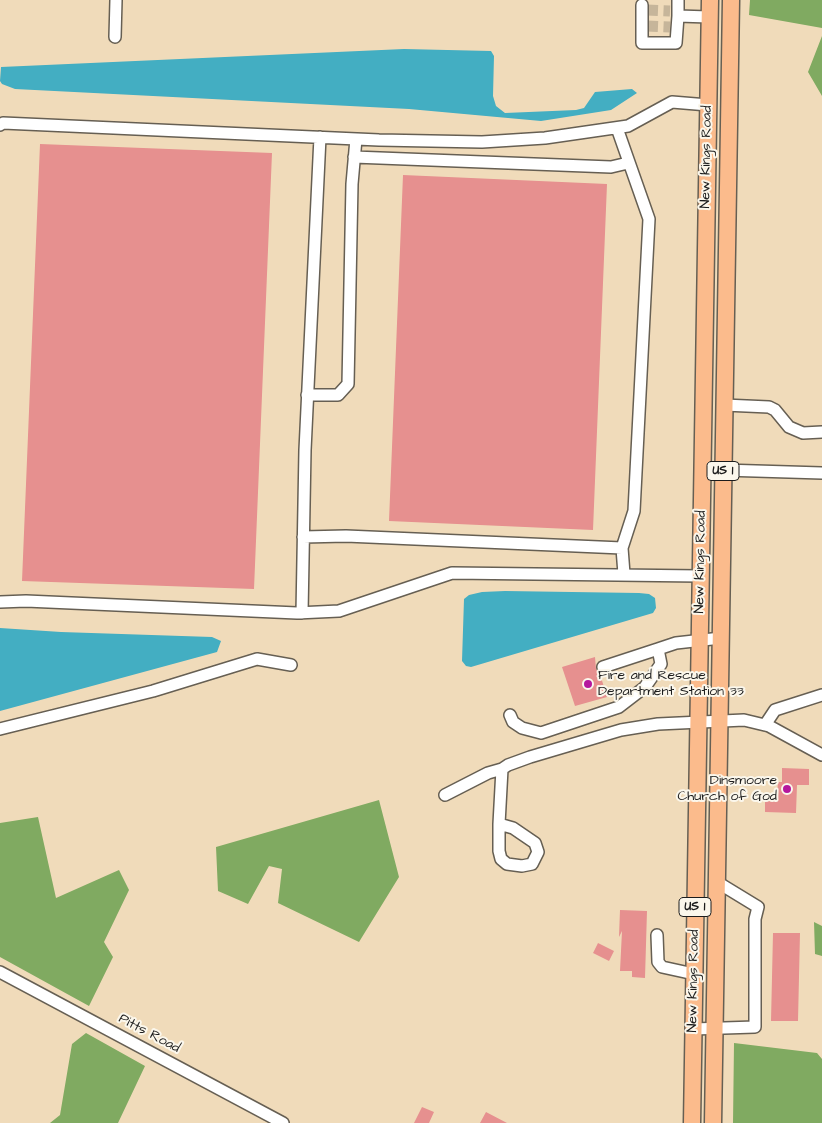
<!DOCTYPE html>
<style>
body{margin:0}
canvas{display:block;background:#f0dbba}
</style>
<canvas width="822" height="1123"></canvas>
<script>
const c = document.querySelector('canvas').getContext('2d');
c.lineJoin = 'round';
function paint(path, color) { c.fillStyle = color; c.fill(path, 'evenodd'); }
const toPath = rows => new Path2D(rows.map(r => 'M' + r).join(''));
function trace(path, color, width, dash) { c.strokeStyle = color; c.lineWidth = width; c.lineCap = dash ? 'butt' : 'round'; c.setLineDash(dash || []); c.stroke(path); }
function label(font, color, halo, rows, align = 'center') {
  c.font = font + ' "Architects Daughter",sans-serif'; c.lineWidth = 4; c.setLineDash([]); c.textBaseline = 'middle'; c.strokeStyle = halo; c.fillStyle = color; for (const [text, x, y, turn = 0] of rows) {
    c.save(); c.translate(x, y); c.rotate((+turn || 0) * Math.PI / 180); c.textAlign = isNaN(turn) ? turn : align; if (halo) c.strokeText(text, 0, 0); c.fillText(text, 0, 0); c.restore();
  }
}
paint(toPath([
 [750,0,822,0,822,28,749,15],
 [822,36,822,96,808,72],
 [379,800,399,877,359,942,278,903,282,869,269,866,248,904,218,891,216,847],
 [38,817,56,898,119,870,129,890,104,942,113,957,89,1006,0,957,0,823],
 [814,922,822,926,822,956,815,954],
 [86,1033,145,1066,118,1123,50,1123,60,1115,72,1044],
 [734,1043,817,1053,822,1059,822,1123,733,1123]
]), '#80aa61');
paint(toPath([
 [404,49,491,51,494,56,493,96,496,106,505,113,576,110,584,108,595,92,632,89,637,93,611,110,541,121,409,109,15,89,2,84,0,81,1,67],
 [505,591,639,593,649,594,655,598,656,608,653,613,471,667,466,666,462,661,464,599,469,595,482,592],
 [0,628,61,632,212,637,221,641,217,652,0,711]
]), '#43aec2');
paint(toPath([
 [40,144,272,153,254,589,22,581],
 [403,175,607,184,593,530,389,521],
 [595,657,596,669,600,674,607,697,575,706,562,667],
 [782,768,809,769,809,785,797,785,796,813,765,812,765,794,777,794,778,782,782,782],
 [620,910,647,911,645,978,632,977,632,971,620,971,622,931,619,937],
 [773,933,800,933,798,1021,771,1021],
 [598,943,614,951,609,961,593,953],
 [422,1107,434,1112,429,1123,414,1123],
 [486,1112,507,1123,480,1123]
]), '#e6908f');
trace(toPath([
 [647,10,670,11],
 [647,26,670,27]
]), '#c6b59a', 11, [11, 5.5]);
const minor = toPath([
 [678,0,678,16,709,17],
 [642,5,642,43,676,43,678,16],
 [115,37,116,0],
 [0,125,3,123,379,140,482,142,545,138,628,126,672,102,708,105],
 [617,128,649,219,634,511,622,548,624,574],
 [354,157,611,167,628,163],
 [307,395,338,395,348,384,352,184,356,139],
 [724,405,769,407,775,410,789,427,803,433,822,432],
 [723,470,822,473],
 [303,537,346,536,622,548],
 [0,602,26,601,297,613,339,611,452,573,700,576],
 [302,613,305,450,320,137],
 [603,667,658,649],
 [510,715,513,722,522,728,541,733,619,707,645,687,661,664,658,649,676,643,721,638],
 [765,725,775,710,822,695],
 [0,729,153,691,257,659,291,665],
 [445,795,488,773,502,769],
 [499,824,513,828,535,843,538,852,532,864,522,866,507,864,501,859,499,851,499,824,502,769,508,765,530,757,621,730,658,724,744,720,769,726,822,755],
 [657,935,658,962,662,967,694,974],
 [0,972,283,1123],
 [693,1029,755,1027,755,919,758,907,717,882]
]);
const highway = toPath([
 [692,1123,710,0],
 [713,1123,731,0]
]);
trace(minor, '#665f53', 14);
trace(highway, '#665f53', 19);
trace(minor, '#fff', 11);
trace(highway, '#fbbb8c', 16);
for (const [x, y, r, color] of [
 [588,684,5,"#b5179e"],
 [787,789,5,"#b5179e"]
]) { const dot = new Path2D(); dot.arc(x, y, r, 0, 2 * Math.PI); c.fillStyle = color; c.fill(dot); trace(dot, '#fbf7ec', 2); }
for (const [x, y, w] of [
 [723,471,32],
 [695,907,32]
]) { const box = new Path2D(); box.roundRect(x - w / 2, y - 9.5, w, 19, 4); c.fillStyle = '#fbf7ec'; c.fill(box); trace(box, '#1c1c1c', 1); }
label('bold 12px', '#1c1c1c', null, [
 ["US 1",723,471],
 ["US 1",695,907]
]);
label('14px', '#1c1c1c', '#fbf7ec', [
 ["New Kings Road",707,157,-89],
 ["New Kings Road",701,562,-89],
 ["New Kings Road",694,981,-89],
 ["Pitts Road",149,1034,28]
]);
label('14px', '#1c1c1c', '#fbf7ec', [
 ["Fire and Rescue",598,676],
 ["Department Station 33",598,692],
 ["Dinsmoore",777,781,"right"],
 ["Church of God",777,797,"right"]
], 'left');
</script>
